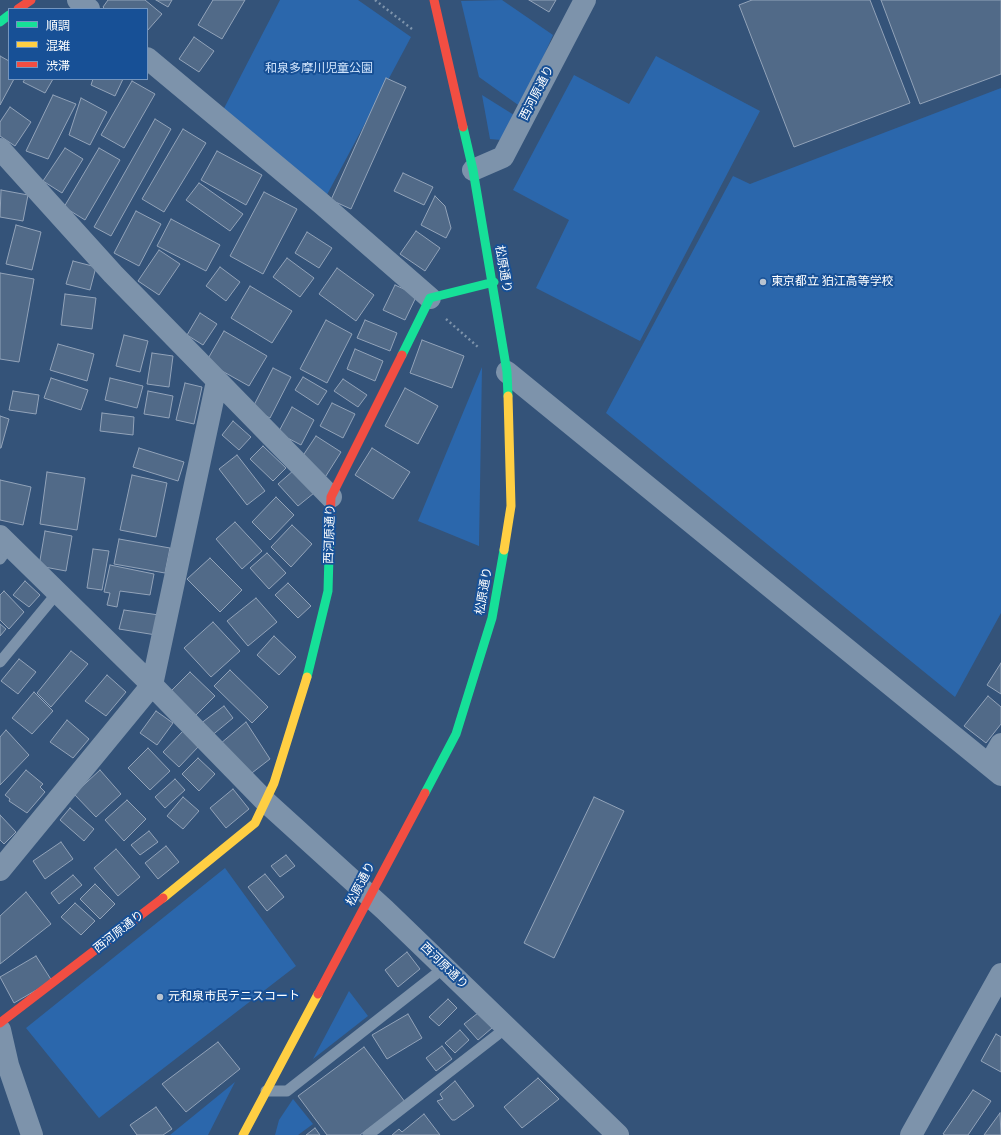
<!DOCTYPE html>
<meta charset="utf-8">
<style>
body{margin:0}
#map{position:relative;width:1001px;height:1135px;overflow:hidden;background:#345379;font-family:"Fira Sans Condensed","Noto Sans JP",sans-serif}
canvas{display:block}
.legend{position:absolute;left:8px;top:8px;width:140px;height:72px;box-sizing:border-box;background:#175096;border:1px solid #7496c0;margin:0;padding:5px 7px;list-style:none;font-size:12px;color:#fff}
.legend li{display:flex;align-items:center;gap:8px;height:20px}
.legend b{width:20px;border:1px solid #7496c0}
</style>
<div id="map">
<canvas width="1001" height="1135"></canvas>
<ul class="legend">
<li><b style="height:5px;background:#16e098"></b>順調</li>
<li><b style="height:5px;background:#ffcf43"></b>混雑</li>
<li><b style="height:5px;background:#f24e42"></b>渋滞</li>
</ul>
</div>
<script>
const c = document.querySelector('canvas').getContext('2d');
c.lineJoin = 'round';
function paint(path, color) { c.fillStyle = color; c.fill(path, 'evenodd'); }
const toPath = rows => new Path2D(rows.map(r => 'M' + r).join(''));
function trace(path, color, width, dash) { c.strokeStyle = color; c.lineWidth = width; c.lineCap = dash ? 'butt' : 'round'; c.setLineDash(dash || []); c.stroke(path); }
function label(font, color, halo, rows, align = 'center') {
  c.font = font + ' "Fira Sans Condensed","Noto Sans JP",sans-serif'; c.lineWidth = 4; c.setLineDash([]); c.textBaseline = 'middle'; c.strokeStyle = halo; c.fillStyle = color; for (const [text, x, y, turn = 0] of rows) {
    c.save(); c.translate(x, y); c.rotate((+turn || 0) * Math.PI / 180); c.textAlign = isNaN(turn) ? turn : align; if (halo) c.strokeText(text, 0, 0); c.fillText(text, 0, 0); c.restore();
  }
}
paint(toPath([
 [280,0,358,0,411,37,322,204,219,118],
 [502,0,553,35,521,107,479,77,461,1],
 [656,56,760,111,640,341,536,288,569,220,513,190,574,75,629,104],
 [1001,88,1001,613,955,697,606,413,733,176,750,184],
 [482,95,514,115,501,140,490,139],
 [482,367,479,546,418,521],
 [225,868,296,966,99,1118,26,1028],
 [349,991,368,1016,313,1059],
 [235,1082,208,1135,170,1135],
 [293,1099,313,1124,298,1135,275,1135,279,1120]
]), '#2b67ac');
const building = toPath([
 [108,0,145,0,162,14,147,31,147,9,105,9,103,7,108,0],
 [156,0,172,0,168,7,156,0],
 [213,0,245,0,222,39,198,25,213,0],
 [529,0,556,0,549,12,529,0],
 [752,0,870,0,910,103,794,147,739,5,752,0],
 [881,0,1001,0,1001,74,920,104,881,0],
 [194,37,214,51,199,72,179,59,194,37],
 [0,56,9,61,9,79,14,79,0,105,0,56],
 [386,78,406,87,351,209,331,200,386,78],
 [25,79,53,79,45,93,23,82,25,79],
 [93,79,123,79,115,96,91,85,93,79],
 [132,81,155,94,124,148,101,135,132,81],
 [53,95,76,104,48,159,26,151,53,95],
 [81,98,107,112,90,145,69,135,81,98],
 [10,107,31,122,15,146,0,136,0,122,10,107],
 [155,119,171,129,111,236,94,227,155,119],
 [183,129,206,143,164,212,142,199,183,129],
 [65,148,83,159,62,193,43,181,65,148],
 [99,148,120,160,85,220,64,207,99,148],
 [217,151,262,175,246,205,201,180,217,151],
 [403,173,433,187,424,205,394,191,403,173],
 [199,183,243,214,230,231,186,200,199,183],
 [1,190,28,195,23,221,0,217,1,190],
 [264,192,297,209,263,274,230,256,264,192],
 [435,196,445,206,451,228,446,238,421,225,435,196],
 [136,211,161,224,139,266,114,253,136,211],
 [171,219,220,245,206,271,157,246,171,219],
 [16,225,41,232,32,270,6,264,16,225],
 [416,231,440,248,425,271,400,254,416,231],
 [307,232,332,248,319,268,295,253,307,232],
 [159,250,180,264,159,295,138,281,159,250],
 [287,258,314,278,300,297,273,277,287,258],
 [73,261,96,267,90,290,66,284,73,261],
 [220,267,240,282,226,301,206,286,220,267],
 [337,268,374,295,356,321,319,294,337,268],
 [0,273,34,279,19,362,0,359,0,273],
 [395,285,417,295,405,320,383,310,395,285],
 [250,286,292,311,272,343,231,318,250,286],
 [65,294,96,298,92,329,61,325,65,294],
 [200,313,217,324,203,345,187,335,200,313],
 [326,320,352,334,327,383,300,369,326,320],
 [365,320,397,333,390,351,357,338,365,320],
 [224,331,267,356,249,386,206,362,224,331],
 [124,335,148,341,140,372,116,366,124,335],
 [422,340,464,356,452,388,410,373,422,340],
 [58,344,94,354,87,381,50,370,58,344],
 [355,349,383,361,375,381,347,369,355,349],
 [152,353,173,356,169,387,147,384,152,353],
 [273,368,291,377,270,418,252,409,273,368],
 [303,377,327,391,318,405,295,390,303,377],
 [51,378,88,390,81,410,44,398,51,378],
 [110,378,143,386,137,408,105,400,110,378],
 [343,379,367,395,358,407,334,391,343,379],
 [185,383,202,387,194,424,176,420,185,383],
 [405,388,438,406,418,444,385,426,405,388],
 [13,391,39,395,36,414,9,410,13,391],
 [148,391,173,396,169,418,144,414,148,391],
 [332,403,355,414,343,438,320,426,332,403],
 [292,407,314,420,301,445,278,433,292,407],
 [102,413,134,417,133,435,100,431,102,413],
 [0,416,9,419,1,448,0,448,0,416],
 [233,421,251,437,239,450,222,435,233,421],
 [316,436,341,452,324,479,298,463,316,436],
 [263,446,286,468,273,481,250,459,263,446],
 [139,448,184,462,178,481,133,467,139,448],
 [372,448,410,472,393,499,355,475,372,448],
 [237,455,265,491,247,505,219,469,237,455],
 [294,470,314,493,298,506,278,484,294,470],
 [47,472,85,478,77,530,40,524,47,472],
 [132,475,167,483,156,537,120,530,132,475],
 [0,480,31,487,23,525,0,520,0,480],
 [276,497,294,515,270,540,252,522,276,497],
 [235,522,262,551,242,569,216,539,235,522],
 [292,525,312,544,291,567,271,547,292,525],
 [45,531,72,536,66,571,39,566,45,531],
 [119,539,170,548,165,573,114,564,119,539],
 [93,549,109,551,102,590,87,588,93,549],
 [267,553,286,573,269,589,250,568,267,553],
 [210,558,242,590,220,612,187,579,210,558],
 [110,565,154,574,150,595,120,591,117,607,107,605,110,593,104,592,110,565],
 [25,581,40,595,29,607,13,595,25,581],
 [288,583,311,606,298,618,275,595,288,583],
 [4,591,24,612,9,629,0,620,0,595,4,591],
 [256,598,277,622,248,646,227,621,256,598],
 [124,610,159,615,156,635,119,629,124,610],
 [213,622,240,651,211,677,184,648,213,622],
 [0,624,6,629,0,636,0,624],
 [274,636,296,657,279,675,257,655,274,636],
 [71,651,88,664,51,707,37,693,71,651],
 [19,659,36,672,18,694,1,681,19,659],
 [1001,663,1001,694,987,685,1001,663],
 [230,670,268,707,252,723,214,686,230,670],
 [190,672,215,696,194,717,169,693,190,672],
 [107,675,126,692,106,716,85,701,107,675],
 [34,692,53,711,32,734,12,718,34,692],
 [988,696,1001,707,1001,724,986,743,964,726,988,696],
 [224,706,233,718,210,737,200,724,224,706],
 [156,711,173,723,157,745,140,733,156,711],
 [67,720,89,739,73,758,50,742,67,720],
 [246,722,270,759,248,776,220,744,246,722],
 [6,730,29,755,0,785,0,737,6,730],
 [183,731,199,746,179,767,163,752,183,731],
 [148,748,170,771,150,790,128,768,148,748],
 [198,758,215,774,199,791,182,774,198,758],
 [26,770,43,784,40,787,45,792,27,813,9,801,10,799,5,795,26,770],
 [100,770,121,794,96,817,74,794,100,770],
 [175,779,185,790,165,808,155,797,175,779],
 [233,789,249,809,226,828,210,808,233,789],
 [183,797,199,811,183,829,167,816,183,797],
 [594,797,624,811,554,958,524,943,594,797],
 [127,800,146,819,124,841,105,820,127,800],
 [70,808,94,829,84,841,60,820,70,808],
 [0,815,16,832,4,844,0,840,0,815],
 [149,831,158,842,140,855,131,845,149,831],
 [61,842,73,859,45,879,33,861,61,842],
 [166,846,179,862,158,879,145,863,166,846],
 [116,849,140,877,118,896,94,868,116,849],
 [286,855,295,866,280,877,271,866,286,855],
 [265,874,284,897,267,911,248,887,265,874],
 [73,875,82,885,59,904,51,893,73,875],
 [95,884,115,904,100,919,80,899,95,884],
 [26,892,51,924,0,964,0,916,26,892],
 [75,903,95,921,81,935,61,917,75,903],
 [407,952,420,969,398,987,385,970,407,952],
 [36,956,52,981,14,1003,0,977,36,956],
 [448,999,457,1008,439,1026,429,1017,448,999],
 [478,1013,492,1028,478,1040,464,1024,478,1013],
 [408,1014,422,1038,387,1059,372,1035,408,1014],
 [460,1030,469,1040,455,1053,445,1043,460,1030],
 [996,1034,1001,1037,1001,1072,981,1061,996,1034],
 [218,1042,240,1069,186,1112,162,1084,218,1042],
 [442,1046,452,1059,436,1071,426,1058,442,1046],
 [364,1047,405,1102,360,1135,327,1135,298,1096,364,1047],
 [538,1078,559,1099,522,1128,504,1107,538,1078],
 [455,1081,474,1106,455,1120,452,1120,437,1101,443,1099,440,1094,455,1081],
 [973,1090,991,1101,968,1135,945,1135,943,1134,973,1090],
 [156,1107,172,1129,163,1135,137,1135,130,1125,156,1107],
 [1000,1113,1001,1135,984,1135,1000,1113],
 [424,1114,440,1135,392,1135,399,1129,402,1132,424,1114],
 [315,1128,320,1135,306,1135,315,1128]
]);
paint(building, '#516a88');
trace(building, '#92a3b9', 1);
trace(toPath([
 [375,0,412,29],
 [446,319,478,347]
]), '#7d93ab', 2.5, [2, 3]);
trace(toPath([
 [0,559,10,545],
 [0,662,58,592],
 [266,1091,287,1091,445,967],
 [368,1135,506,1028]
]), '#7d93ab', 11);
trace(toPath([
 [78,0,89,9],
 [147,58,322,204,430,298],
 [0,149,113,274,331,497],
 [473,170,503,157,585,0],
 [507,372,1001,775],
 [0,536,152,685,266,802,385,910,618,1135],
 [989,765,1001,744],
 [0,870,152,685,217,381],
 [0,1030,8,1065,32,1135],
 [911,1135,1001,974]
]), '#7d93ab', 22);
trace(toPath([
 [0,22,9,15],
 [463,127,473,170,507,372,508,396],
 [402,355,430,298,494,282],
 [307,677,328,591,330,520],
 [425,793,456,734,492,618,504,550]
]), '#16e098', 9);
trace(toPath([
 [504,550,511,506,508,396],
 [163,898,255,823,274,783,307,677],
 [243,1135,318,994]
]), '#ffcf43', 9);
trace(toPath([
 [434,0,463,127],
 [18,9,31,0],
 [330,520,331,497,402,355],
 [318,994,425,793],
 [0,1023,163,898]
]), '#f24e42', 9);
for (const [x, y, r, color] of [
 [763,282,4,"#b8c3d0"],
 [160,997,4,"#b8c3d0"]
]) { const dot = new Path2D(); dot.arc(x, y, r, 0, 2 * Math.PI); c.fillStyle = color; c.fill(dot); trace(dot, '#175096', 1.5); }
label('12px', '#d0e4fc', '#175096', [
 ["和泉多摩川児童公園",319,69]
]);
label('12px', '#fff', '#175096', [
 ["西河原通り",537,93,-63],
 ["松原通り",503,269,80],
 ["西河原通り",330,534,-88],
 ["松原通り",484,591,-80],
 ["松原通り",361,884,-62],
 ["西河原通り",119,932,-38],
 ["西河原通り",444,966,44]
]);
label('12px', '#fff', '#175096', [
 ["東京都立 狛江高等学校",771,282],
 ["元和泉市民テニスコート",168,997]
], 'left');
</script>
